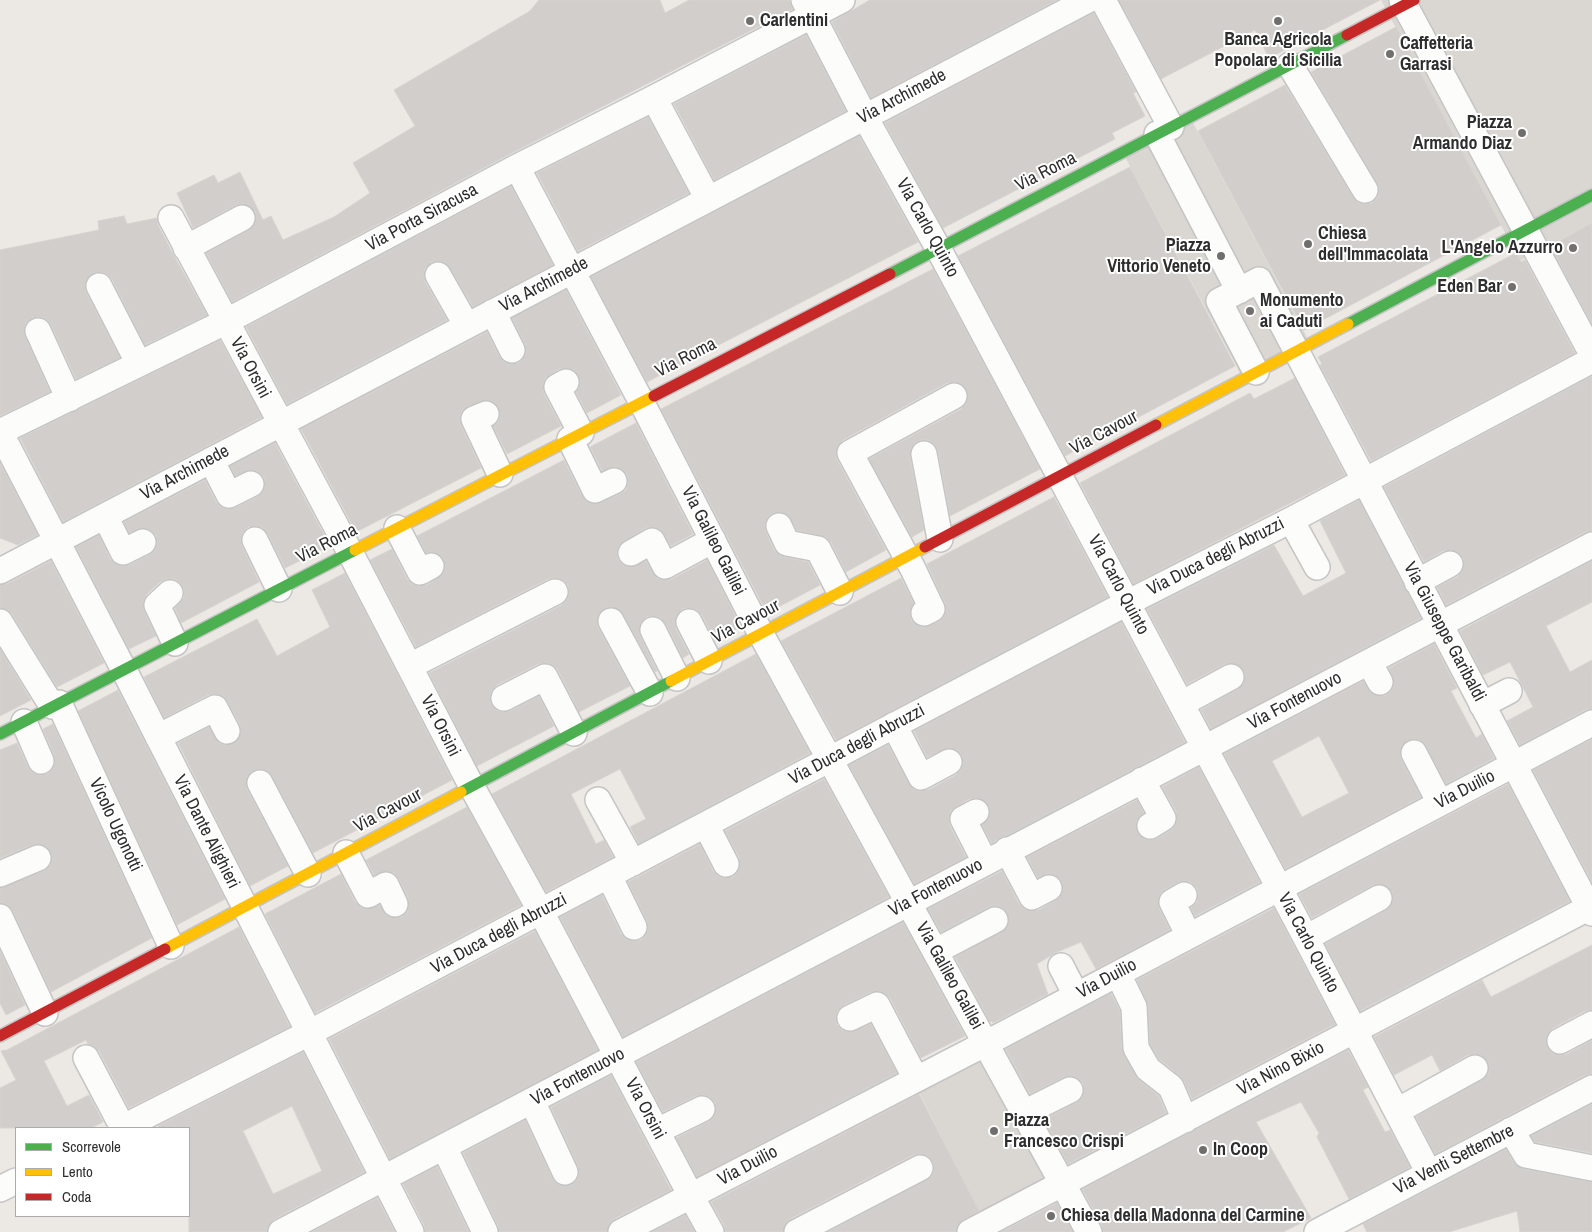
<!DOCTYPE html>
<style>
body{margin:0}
#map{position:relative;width:1592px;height:1232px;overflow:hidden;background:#ece8e4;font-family:"Archivo Narrow",sans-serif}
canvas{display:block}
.legend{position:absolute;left:15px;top:1127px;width:175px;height:90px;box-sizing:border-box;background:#fff;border:1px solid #ababab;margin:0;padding:6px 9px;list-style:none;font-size:15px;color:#2e2e2e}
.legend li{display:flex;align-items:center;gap:10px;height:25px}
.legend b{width:25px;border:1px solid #ababab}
</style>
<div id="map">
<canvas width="1592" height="1232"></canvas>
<ul class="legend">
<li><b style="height:6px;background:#4caf50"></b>Scorrevole</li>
<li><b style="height:6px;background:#ffc107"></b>Lento</li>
<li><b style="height:6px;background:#c62828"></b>Coda</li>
</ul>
</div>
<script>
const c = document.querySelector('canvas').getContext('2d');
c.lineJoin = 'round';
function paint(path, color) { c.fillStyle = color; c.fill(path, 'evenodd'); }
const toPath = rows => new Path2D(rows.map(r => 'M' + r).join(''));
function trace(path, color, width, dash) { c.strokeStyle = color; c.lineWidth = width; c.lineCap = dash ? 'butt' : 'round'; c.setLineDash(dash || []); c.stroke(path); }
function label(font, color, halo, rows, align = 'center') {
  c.font = font + ' "Archivo Narrow",sans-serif'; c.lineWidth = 4; c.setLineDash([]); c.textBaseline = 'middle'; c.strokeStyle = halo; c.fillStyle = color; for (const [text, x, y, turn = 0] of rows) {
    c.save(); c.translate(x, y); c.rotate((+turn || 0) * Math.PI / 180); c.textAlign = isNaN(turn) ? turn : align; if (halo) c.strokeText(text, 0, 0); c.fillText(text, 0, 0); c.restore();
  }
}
paint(toPath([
 [1381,0,1592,0,1592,223,1520,261],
 [1190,117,1310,343,1243,379,1123,153],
 [1000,1036,1030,1094,1054,1081,1067,1060,1095,1115,1075,1125,1065,1106,1044,1118,1074,1178,985,1224,913,1080]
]), '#dad6d2');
const building = toPath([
 [539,0,660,0,665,13,689,0,789,0,793,9,510,154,232,302,206,253,249,230,254,225,256,218,255,212,249,206,242,204,236,205,193,228,177,193,214,175,218,183,240,172,263,220,271,216,283,240,334,217,370,193,353,163,415,126,394,90,530,11,539,0],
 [870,0,1057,0,871,98,832,22,870,0],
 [1119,0,1380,0,1269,58,1255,30,1161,79,1119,0],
 [1094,13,1136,92,1133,93,1145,116,1112,133,1115,139,943,228,885,123,1094,13],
 [1396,27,1501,225,1304,330,1198,131,1285,85,1353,197,1358,203,1366,204,1372,203,1378,197,1379,189,1377,183,1311,72,1396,27],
 [806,35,846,111,714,180,674,104,806,35],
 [648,117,689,193,578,251,537,173,648,117],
 [859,136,918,242,647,382,591,277,859,136],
 [1130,167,1235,366,1065,456,958,256,1130,167],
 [511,186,553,265,473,307,450,268,446,263,439,261,431,262,425,268,424,274,425,282,447,320,287,404,246,327,511,186],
 [124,216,127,224,157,218,158,225,173,254,207,315,145,345,112,279,107,274,100,272,93,273,87,279,85,285,86,292,120,358,76,379,51,325,46,319,40,317,32,318,26,323,24,329,25,336,50,392,0,416,0,250,99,230,98,221,124,216],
 [1592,223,1592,324,1550,246,1592,223],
 [1516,253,1521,262,1525,260,1575,353,1371,461,1320,365,1322,364,1318,357,1516,253],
 [933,269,1040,469,950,516,938,451,935,445,928,440,921,440,915,443,911,449,910,457,924,530,912,537,869,459,961,409,966,404,968,397,966,389,961,384,955,382,947,383,843,440,838,446,836,453,837,460,886,550,846,572,831,542,826,537,797,530,788,515,781,512,773,513,768,517,765,524,766,532,774,550,779,555,784,557,808,562,820,585,767,613,661,409,933,269],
 [566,290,621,395,587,413,576,392,580,383,578,375,574,370,567,368,559,369,545,379,543,387,544,394,561,426,507,454,493,426,498,422,500,415,499,409,495,403,487,400,468,406,462,411,460,418,461,425,481,468,356,532,301,429,487,332,499,356,504,362,511,364,519,363,524,357,526,350,525,344,512,318,566,290],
 [220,340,262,417,63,522,20,438,220,340],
 [1592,376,1592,531,1585,532,1446,605,1437,587,1457,577,1462,572,1464,565,1463,558,1457,552,1450,550,1443,551,1424,562,1384,487,1592,376],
 [1295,378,1345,475,1133,584,1080,483,1250,393,1254,399,1295,378],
 [636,423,693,534,671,546,660,529,653,527,645,528,624,541,619,545,617,552,618,560,623,565,630,567,646,561,657,578,665,580,672,579,707,560,741,627,715,641,702,615,697,610,690,608,682,609,677,615,675,622,676,629,689,654,683,658,666,624,661,618,654,616,646,617,641,623,639,630,640,636,657,671,655,672,623,614,618,609,611,607,605,608,599,614,597,621,598,627,630,686,579,712,558,670,552,665,545,663,538,664,497,685,492,690,490,697,491,704,496,710,503,712,510,711,539,696,554,726,477,766,429,673,562,605,567,600,569,593,568,585,562,580,556,578,548,579,416,647,370,560,392,549,407,579,412,584,419,586,427,585,443,574,445,566,443,559,439,554,432,552,426,553,417,536,564,460,582,496,587,502,594,504,601,503,620,494,626,490,628,483,627,474,623,470,616,467,602,471,590,447,636,423],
 [275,443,330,546,285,568,268,534,263,528,256,526,248,527,243,532,241,539,242,546,259,582,181,623,175,608,184,598,184,589,181,584,175,579,166,579,160,582,147,594,143,603,144,611,156,636,129,649,76,547,99,535,110,559,116,564,122,566,129,565,149,555,155,550,157,543,156,535,150,530,144,528,129,533,124,522,205,480,216,502,221,507,228,509,235,508,257,497,263,492,265,485,264,477,258,472,251,470,235,476,230,466,275,443],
 [0,463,38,535,18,545,0,538,0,463],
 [1054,497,1108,597,836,740,781,641,901,578,914,604,910,612,911,620,917,625,923,627,938,622,944,617,946,610,945,603,927,564,1054,497],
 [1359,500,1421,618,1211,729,1201,710,1238,689,1243,684,1245,677,1244,671,1238,665,1231,663,1225,664,1187,684,1147,609,1274,545,1303,596,1346,573,1320,521,1359,500],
 [51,561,104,663,57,687,12,614,7,610,0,608,0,585,7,584,51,561],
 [1592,561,1592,602,1546,626,1570,672,1592,660,1592,709,1585,710,1520,745,1507,721,1533,707,1510,662,1483,675,1460,631,1592,561],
 [345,573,452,780,313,853,272,776,267,771,261,769,254,770,248,776,246,783,247,789,288,866,250,886,178,743,209,727,219,743,226,745,233,744,239,738,241,731,240,724,227,701,222,696,216,694,208,695,164,718,144,677,257,619,277,656,330,627,312,590,345,573],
 [1121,622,1185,742,1006,836,1000,838,992,843,982,825,988,819,990,812,989,806,983,800,976,798,969,799,956,807,951,811,949,818,950,826,966,857,914,884,849,765,888,745,909,784,913,789,920,791,928,790,956,775,961,770,963,763,962,756,957,750,949,748,927,757,914,731,1121,622],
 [1434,644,1457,688,1451,691,1476,738,1482,734,1494,758,1446,784,1426,746,1421,741,1415,739,1407,741,1402,746,1400,752,1401,759,1421,797,1285,869,1224,754,1363,681,1373,694,1379,696,1386,695,1392,690,1394,683,1389,668,1434,644],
 [1319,736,1349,793,1302,817,1272,761,1319,736],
 [0,649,31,700,0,716,0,649],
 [756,654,810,753,639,844,630,827,646,819,620,769,571,794,596,844,604,840,613,857,546,892,492,794,756,654],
 [118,690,225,899,177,925,78,711,118,690],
 [53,724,152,938,51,992,13,911,8,905,0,903,0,888,44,871,50,866,52,859,51,853,47,847,39,844,32,845,0,858,0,750,17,743,28,767,32,772,40,775,47,774,53,769,55,762,54,755,43,729,53,724],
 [1592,739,1592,882,1533,770,1592,739],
 [1199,767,1260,882,1195,916,1191,908,1197,902,1198,894,1197,888,1191,882,1183,881,1177,883,1164,890,1160,894,1158,901,1159,908,1170,930,1096,969,1081,942,1055,953,1037,964,1048,994,993,1023,992,1021,990,1022,955,957,1002,932,1007,927,1009,921,1007,913,1002,908,995,906,989,907,941,932,928,909,1002,871,1019,904,1024,909,1031,911,1039,910,1056,900,1061,895,1063,888,1061,881,1056,876,1049,874,1038,878,1027,857,1137,800,1144,813,1137,820,1136,826,1138,833,1144,839,1151,840,1158,838,1171,830,1175,825,1177,819,1176,811,1162,787,1199,767],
 [824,779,889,897,623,1037,560,917,602,895,621,934,626,939,633,941,641,940,646,935,648,928,647,921,628,882,700,844,713,871,718,876,725,878,733,877,738,871,740,864,739,857,725,831,824,779],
 [1508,784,1570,901,1360,1011,1325,944,1386,910,1391,905,1393,899,1392,892,1386,886,1380,884,1373,885,1312,918,1299,894,1508,784],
 [467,807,521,905,315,1013,265,914,341,874,355,902,360,907,368,909,380,905,387,916,394,918,402,917,407,912,409,905,408,898,399,879,394,873,387,871,374,875,366,860,467,807],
 [1274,908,1335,1024,1192,1099,1184,1081,1180,1076,1159,1059,1150,1044,1148,1006,1137,980,1274,908],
 [903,922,965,1036,921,1058,890,998,885,993,878,991,871,992,844,1005,838,1010,836,1016,837,1025,842,1030,849,1032,871,1024,897,1073,697,1177,676,1138,708,1122,714,1117,716,1110,715,1102,710,1097,702,1095,696,1096,663,1112,636,1062,903,922],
 [239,927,290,1027,129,1108,99,1051,94,1046,88,1044,86,1040,44,1061,67,1106,89,1095,103,1122,91,1128,0,1128,0,1088,16,1080,1,1051,7,1050,239,927],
 [535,931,598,1050,390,1159,329,1039,535,931],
 [1592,945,1592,1010,1585,1011,1553,1028,1548,1034,1546,1041,1548,1048,1552,1053,1560,1055,1567,1054,1592,1040,1592,1074,1585,1075,1435,1154,1416,1117,1482,1080,1488,1075,1489,1069,1488,1062,1482,1056,1475,1054,1468,1055,1440,1071,1432,1055,1394,1075,1374,1037,1482,980,1491,997,1592,945],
 [0,951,25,1005,6,1015,0,1003,0,951],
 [1111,993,1120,1011,1122,1049,1124,1055,1139,1080,1159,1096,1166,1113,1068,1164,1044,1119,1076,1103,1082,1098,1084,1091,1083,1083,1077,1078,1071,1076,1064,1077,1030,1094,1006,1049,1111,993],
 [1348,1050,1368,1087,1363,1090,1385,1132,1390,1130,1410,1167,1349,1199,1317,1137,1319,1133,1301,1102,1256,1122,1311,1218,1283,1232,1103,1232,1102,1225,1082,1189,1348,1050],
 [303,1052,364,1172,274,1219,269,1225,267,1232,189,1232,189,1128,160,1128,158,1126,303,1052],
 [292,1106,322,1171,273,1194,243,1131,292,1106],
 [611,1075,671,1190,614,1219,609,1225,607,1232,499,1232,498,1226,463,1153,525,1120,552,1178,556,1183,563,1186,571,1185,576,1181,579,1174,578,1166,551,1107,611,1075],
 [919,1094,979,1211,963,1220,958,1225,956,1232,828,1232,927,1180,932,1176,934,1169,933,1162,928,1156,920,1154,913,1155,790,1219,785,1225,783,1232,725,1232,724,1225,711,1202,919,1094],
 [1592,1104,1592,1153,1535,1142,1531,1136,1592,1104],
 [1506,1149,1514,1163,1523,1169,1592,1182,1592,1232,1520,1232,1517,1211,1449,1232,1367,1232,1363,1224,1506,1149],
 [437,1166,469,1232,425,1232,424,1225,403,1184,437,1166],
 [377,1198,395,1232,312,1232,377,1198],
 [1057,1203,1073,1232,1001,1232,1057,1203],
 [685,1215,695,1232,652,1232,685,1215]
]);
paint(building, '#d1cecb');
trace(building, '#d7d4d0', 1);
const street = toPath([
 [804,0,865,117,938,248,1306,938,1429,1173],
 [1103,0,1171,127],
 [1402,0,1592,354],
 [1290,65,1365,190],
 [654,98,708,199],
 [1157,134,1239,291],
 [517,167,641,401,761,634,1089,1232],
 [171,218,350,552,472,787,541,912,691,1196,711,1232],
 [186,248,242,218],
 [438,275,467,326],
 [99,286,139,364],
 [493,312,512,350],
 [38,331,69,399],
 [1256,372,1219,301,1259,280,1592,913],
 [566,382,557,387,581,433],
 [486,414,474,419,500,474],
 [0,432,225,322,517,167,654,98,842,0],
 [0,432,124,670,411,1232],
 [570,439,595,490,614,481],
 [924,454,940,539],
 [211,460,229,495,251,484],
 [105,516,123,552,143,542],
 [1291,520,1317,567],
 [779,526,787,543,818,549,840,592],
 [397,528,420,572,431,566],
 [255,540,279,589],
 [631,553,652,541,665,566,713,540],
 [0,571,1088,0],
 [1417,582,1450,564],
 [170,593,157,605,175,643],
 [924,613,932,609,913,569,850,453,954,396],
 [611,621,650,693],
 [0,622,52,706],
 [689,622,709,661],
 [653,630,677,678],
 [1369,662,1380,682],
 [410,666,555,592],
 [504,698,545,677,574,733],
 [59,703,171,946],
 [1181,704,1231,677],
 [1482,705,1509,691],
 [24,722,41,761],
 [894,725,921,777,949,762],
 [158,737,215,708,227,731],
 [1414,753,1440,803],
 [1142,780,1163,818,1150,826],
 [260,783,308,874],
 [598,800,633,863],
 [976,812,963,819,985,862],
 [706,825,726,864],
 [1007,850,1032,897,1049,888],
 [346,853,368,895,386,885,395,904],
 [0,874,38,858],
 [609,876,634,927],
 [1184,895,1172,902,1189,936],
 [0,917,45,1013],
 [1306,938,1379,898],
 [936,951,995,920],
 [1061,966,1076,995],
 [1118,974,1134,1007,1136,1048,1148,1069,1171,1087,1185,1120],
 [850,1018,877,1005,916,1079],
 [1560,1041,1592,1024],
 [86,1058,123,1128],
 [532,1101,565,1172],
 [1397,1111,1475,1068],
 [1024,1113,1070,1090],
 [122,1128,309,1033,1127,603,1291,520,1592,360],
 [1511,1130,1526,1155,1592,1168],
 [657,1131,702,1109],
 [444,1147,485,1232],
 [0,1189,16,1181],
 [281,1232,1592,545],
 [621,1232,1000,1036,1592,723],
 [797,1232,920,1168],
 [970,1232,1592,906],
 [1317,1232,1592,1088]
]);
const fast = toPath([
 [890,274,1347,35],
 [1348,324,1592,195],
 [0,734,355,550],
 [461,792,671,681]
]);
const slow = toPath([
 [1156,425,1348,324],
 [355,550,654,396],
 [671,681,925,547],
 [165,949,461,792]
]);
const jam = toPath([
 [1347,35,1414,0],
 [654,396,890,274],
 [925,547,1156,425],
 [0,1036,165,949]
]);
trace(street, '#c5c4c5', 28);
trace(fast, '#c5c4c5', 14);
trace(slow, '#c5c4c5', 14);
trace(jam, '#c5c4c5', 14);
trace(street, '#fcfcfb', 25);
trace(fast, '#4caf50', 11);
trace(slow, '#ffc107', 11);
trace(jam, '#c62828', 11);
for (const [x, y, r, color] of [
 [750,21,5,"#706f6e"],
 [1278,21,5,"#706f6e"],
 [1390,54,5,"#706f6e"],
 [1522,133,5,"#706f6e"],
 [1308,244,5,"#706f6e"],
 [1573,248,5,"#706f6e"],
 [1221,256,5,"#706f6e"],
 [1512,287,5,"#706f6e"],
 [1250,311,5,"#706f6e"],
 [994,1131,5,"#706f6e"],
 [1203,1150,5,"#706f6e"],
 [1051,1216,5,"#706f6e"]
]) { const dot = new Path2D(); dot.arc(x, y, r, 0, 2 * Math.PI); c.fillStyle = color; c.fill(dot); trace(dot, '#fff', 2); }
label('bold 18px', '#2e2e2e', '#fff', [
 ["Carlentini",760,21],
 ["Banca Agricola",1278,40,"center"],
 ["Popolare di Sicilia",1278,61,"center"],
 ["Caffetteria",1400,44],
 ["Garrasi",1400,65],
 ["Piazza",1512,123,"right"],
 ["Armando Diaz",1512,144,"right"],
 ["Chiesa",1318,234],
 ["dell'Immacolata",1318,255],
 ["Piazza",1211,246,"right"],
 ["Vittorio Veneto",1211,267,"right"],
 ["L'Angelo Azzurro",1563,248,"right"],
 ["Eden Bar",1502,287,"right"],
 ["Monumento",1260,301],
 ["ai Caduti",1260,322],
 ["Piazza",1004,1121],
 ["Francesco Crispi",1004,1142],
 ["In Coop",1213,1150],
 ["Chiesa della Madonna del Carmine",1061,1216]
], 'left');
label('18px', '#2e2e2e', '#fff', [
 ["Via Archimede",902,97,-28],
 ["Via Roma",1046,172,-27],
 ["Via Porta Siracusa",422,218,-28],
 ["Via Carlo Quinto",927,228,61],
 ["Via Archimede",544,285,-28],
 ["Via Roma",686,358,-27],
 ["Via Orsini",250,368,62],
 ["Via Cavour",1104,433,-28],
 ["Via Archimede",185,473,-28],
 ["Via Galileo Galilei",713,541,63],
 ["Via Roma",327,544,-27],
 ["Via Duca degli Abruzzi",1216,557,-27],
 ["Via Carlo Quinto",1118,585,62],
 ["Via Cavour",746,622,-28],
 ["Via Giuseppe Garibaldi",1444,632,62],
 ["Via Fontenuovo",1295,701,-28],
 ["Via Orsini",440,726,63],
 ["Via Duca degli Abruzzi",857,745,-28],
 ["Via Duilio",1465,790,-27],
 ["Via Cavour",388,811,-28],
 ["Vicolo Ugonotti",115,825,65],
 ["Via Dante Alighieri",206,832,63],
 ["Via Fontenuovo",936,888,-28],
 ["Via Duca degli Abruzzi",499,934,-28],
 ["Via Carlo Quinto",1308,943,62],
 ["Via Galileo Galilei",949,976,61],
 ["Via Duilio",1107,979,-28],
 ["Via Nino Bixio",1281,1069,-28],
 ["Via Fontenuovo",578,1077,-28],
 ["Via Orsini",645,1109,62],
 ["Via Venti Settembre",1454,1160,-27],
 ["Via Duilio",748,1166,-28]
]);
</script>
